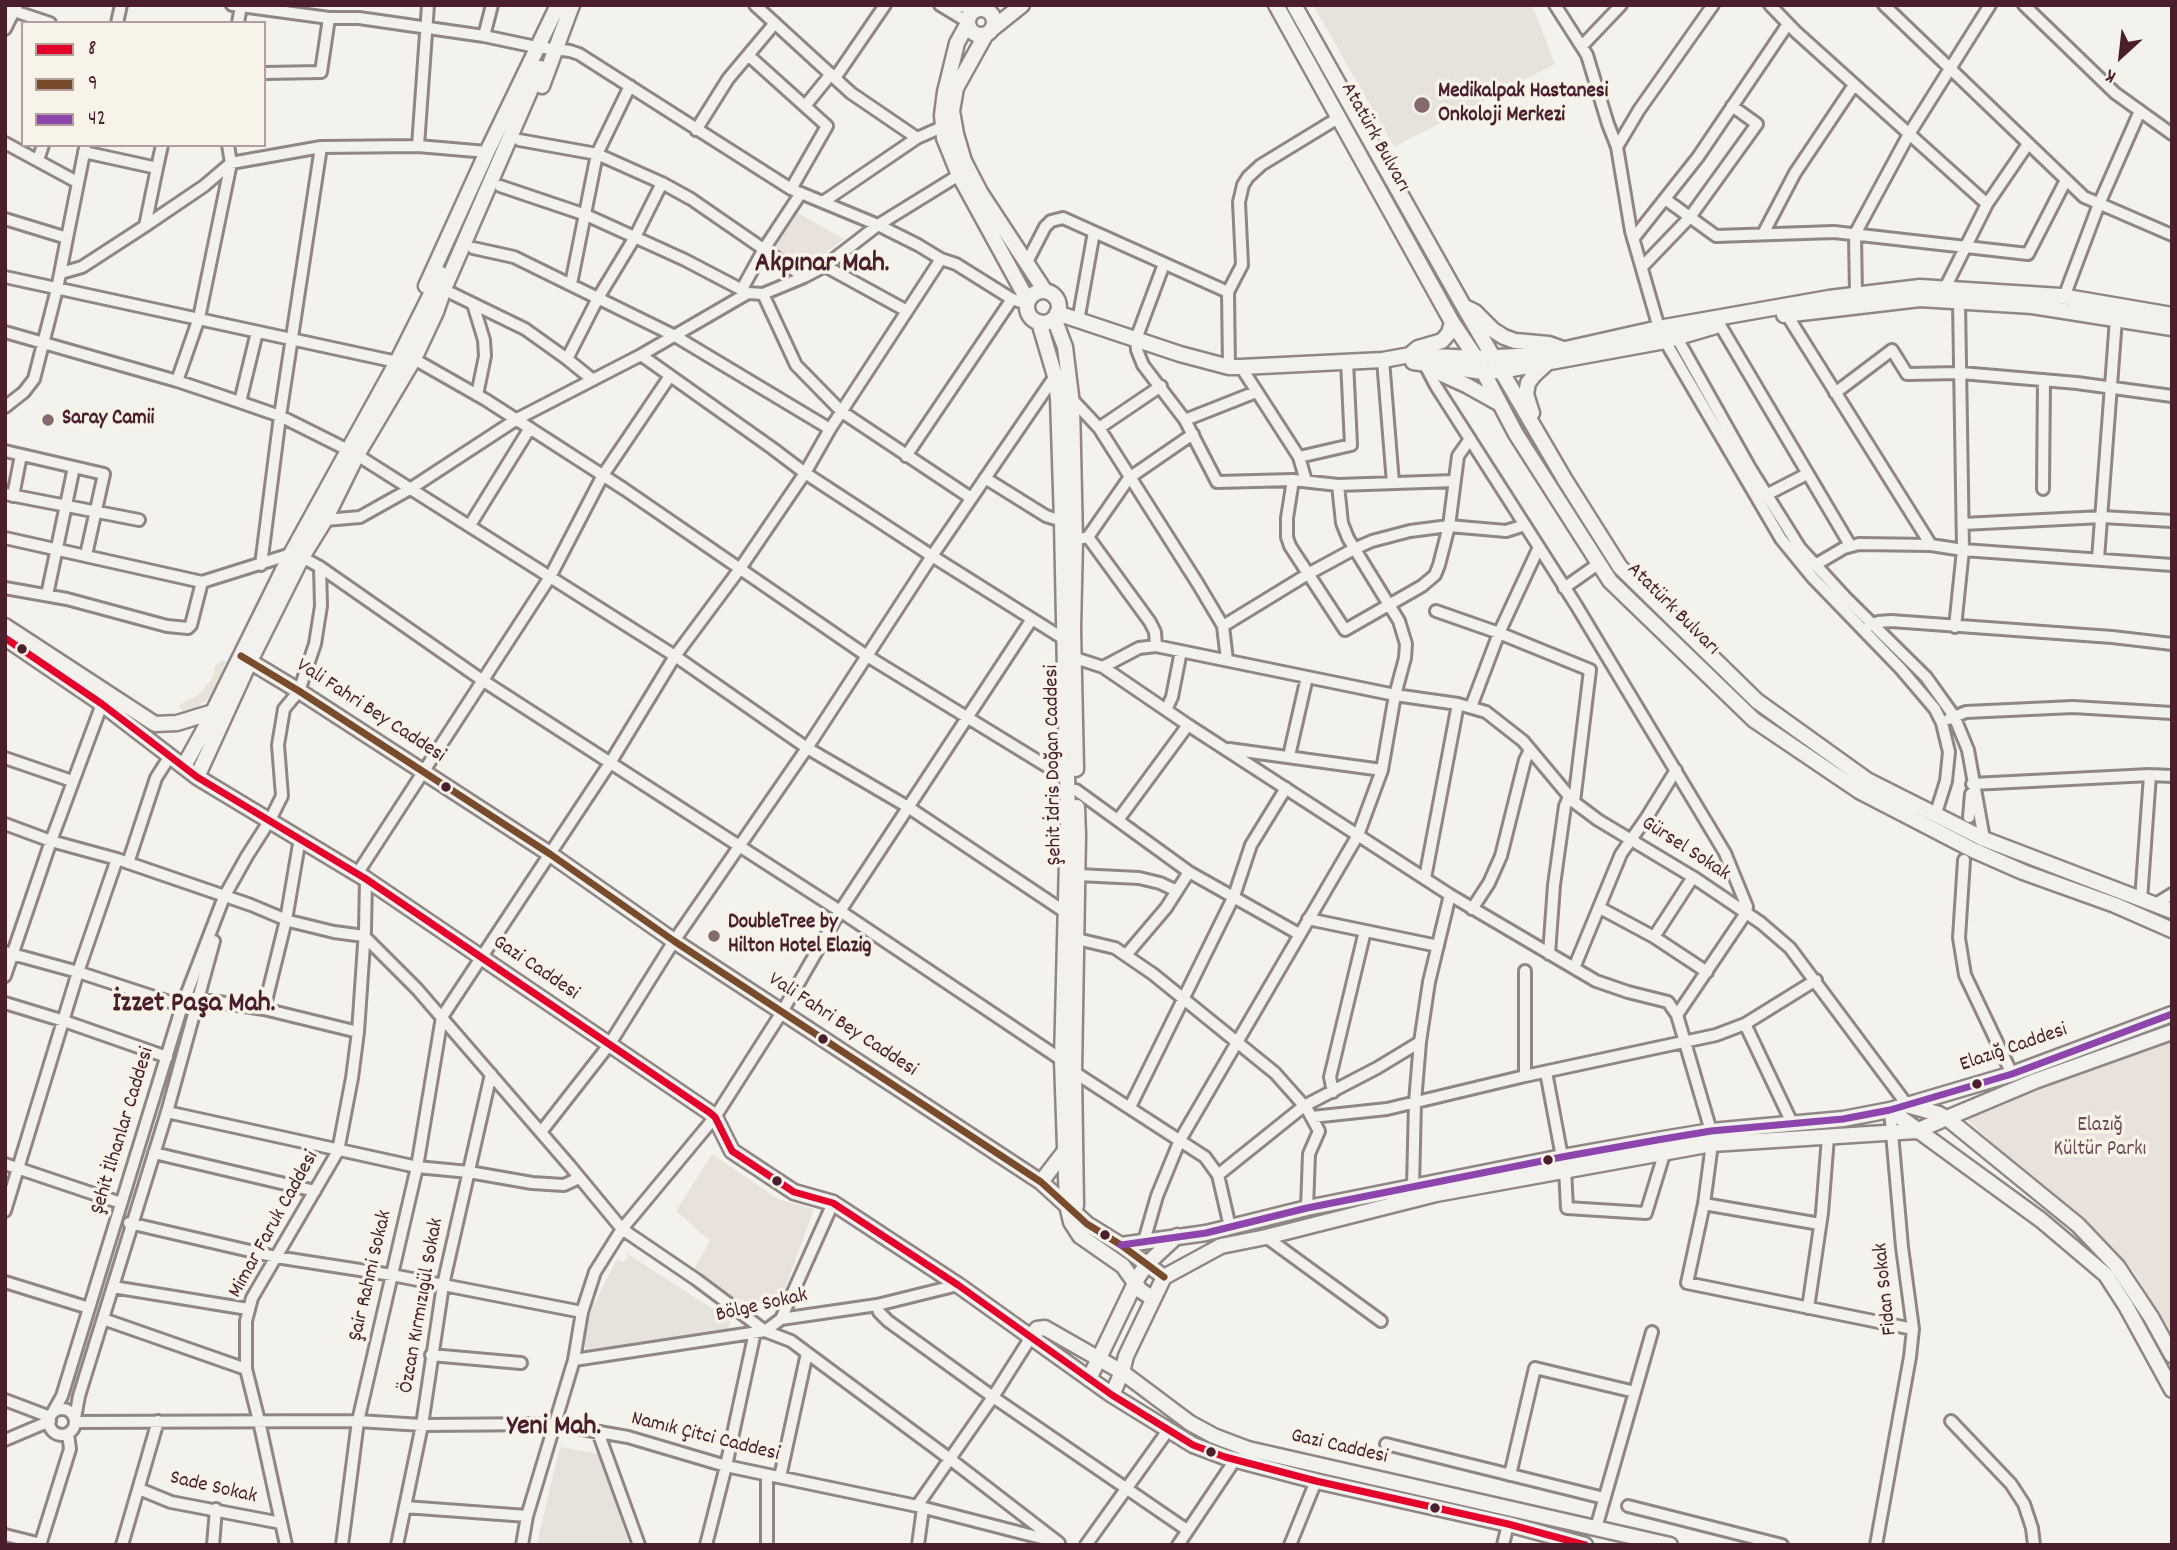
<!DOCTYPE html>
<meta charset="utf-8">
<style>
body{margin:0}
#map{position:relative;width:2177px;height:1550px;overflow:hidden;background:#f4f2ec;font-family:Dekko,sans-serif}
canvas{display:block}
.frame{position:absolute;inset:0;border:7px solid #4a1f2b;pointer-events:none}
.legend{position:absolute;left:21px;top:21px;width:245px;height:126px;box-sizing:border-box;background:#f7f3e8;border:2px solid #b29e9c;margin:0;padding:9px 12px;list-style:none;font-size:21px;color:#4a1f2b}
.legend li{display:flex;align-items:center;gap:14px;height:35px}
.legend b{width:35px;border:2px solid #b29e9c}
.north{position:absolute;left:2086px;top:21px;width:70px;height:70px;-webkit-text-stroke:5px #f7f3e8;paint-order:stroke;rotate:207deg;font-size:19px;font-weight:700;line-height:28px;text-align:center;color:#4a1f2b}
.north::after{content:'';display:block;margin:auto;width:24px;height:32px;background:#4a1f2b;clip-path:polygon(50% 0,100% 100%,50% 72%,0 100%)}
</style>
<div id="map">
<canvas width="2177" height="1550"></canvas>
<div class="frame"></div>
<ul class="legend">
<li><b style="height:9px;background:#e4002b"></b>8</li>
<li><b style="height:9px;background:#7a4b2a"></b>9</li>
<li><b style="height:9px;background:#8e44ad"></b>42</li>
</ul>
<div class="north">K</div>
</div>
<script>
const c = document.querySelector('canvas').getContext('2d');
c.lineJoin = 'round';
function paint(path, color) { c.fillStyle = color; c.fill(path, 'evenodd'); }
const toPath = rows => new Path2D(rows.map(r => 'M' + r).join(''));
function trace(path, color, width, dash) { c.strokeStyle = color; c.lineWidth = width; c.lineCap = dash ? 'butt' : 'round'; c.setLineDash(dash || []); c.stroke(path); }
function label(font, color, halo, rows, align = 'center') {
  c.font = font + ' Dekko,sans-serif'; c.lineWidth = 7; c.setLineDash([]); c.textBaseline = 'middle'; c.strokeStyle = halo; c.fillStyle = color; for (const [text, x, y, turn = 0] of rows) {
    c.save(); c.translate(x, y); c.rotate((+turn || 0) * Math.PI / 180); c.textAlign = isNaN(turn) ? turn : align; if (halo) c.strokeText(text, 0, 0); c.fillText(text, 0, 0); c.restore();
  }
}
paint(toPath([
 [1313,5,1532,5,1555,64,1394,147],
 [628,1254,731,1321,726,1334,586,1355,584,1335,591,1310,617,1259,624,1263],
 [560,1447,600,1454,629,1545,549,1545,537,1542]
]), '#e7e2db');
paint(toPath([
 [798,213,844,239,803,270,774,250],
 [223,660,229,663,207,700,192,711,181,710,179,705,200,694,213,677,215,666],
 [2172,1036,2172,1337,2134,1272,2110,1245,2028,1175,1965,1118,2083,1067],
 [712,1154,778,1199,814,1209,777,1311,731,1297,693,1271,710,1241,676,1211]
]), '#e8e2da');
trace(toPath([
 [540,68,554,37]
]), '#d2c8c5', 14, [14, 7]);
const minor = toPath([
 [232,5,241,6,238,23],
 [755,5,851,93,917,138],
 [940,5,968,22],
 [954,5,977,9],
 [1555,5,1587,55,1608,124,1617,147,1631,231,1659,328],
 [1770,5,1796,32,1987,204,1945,288],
 [1884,5,2084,197,2172,235],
 [2024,5,2115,93,2172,134],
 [241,6,329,18,359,18,484,36,536,47,570,51,579,54,791,189,878,225,918,245,941,259,956,264,1012,299,1027,304],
 [5,8,50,23],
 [117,23,121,5],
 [5,29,17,5],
 [484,36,492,5],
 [1582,46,1621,5],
 [748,55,827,126,791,189],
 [264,73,321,72,329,18],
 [835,78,885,5],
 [805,106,831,74],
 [696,130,728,79,775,23],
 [519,140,597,154,662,183,691,199,804,277],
 [5,143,77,182],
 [418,146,428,5],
 [1617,147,1639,110,1713,5],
 [84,152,157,168,162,145],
 [38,160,43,145],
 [500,186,586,215,685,260,748,293],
 [1665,199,1716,236,1834,232,2028,254,2066,180],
 [823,202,917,138,942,127],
 [1987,204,2028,144],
 [5,219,67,238,57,289,34,379,24,392,5,407],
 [145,226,157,168],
 [1763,234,1795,173,1854,85],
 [67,238,85,148],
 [1633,239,1698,157,1788,24],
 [473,248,514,257,675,336,830,429],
 [1026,264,1045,227,1051,221,1063,218,1228,292,1229,367],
 [1164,264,1136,339,1137,350,1143,365,1185,420,1217,482,1293,480,1338,485,1454,481],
 [825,266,907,311],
 [1642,267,1690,217,1757,124,1732,106],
 [61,273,82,267,145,226,204,186,231,163,321,147,418,146,487,152],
 [5,277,397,362],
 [571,284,597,154,630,86],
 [742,289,764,249,801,193],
 [1228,292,1242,265,1239,202,1243,185,1248,177,1261,165,1338,118],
 [451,293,525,329,567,359,593,380],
 [763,294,796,365,842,412,971,498],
 [1856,295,1855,234,1909,134,1990,5],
 [2064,297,2099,204,2140,111],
 [473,304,484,340,485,356,477,395],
 [1787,315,1931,545],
 [1078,321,1094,232],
 [1720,325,1850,545],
 [5,332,177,381,219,395,280,416,348,450],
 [1677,338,1750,468,1800,548,1845,597,1926,677,1954,716,1968,750,1984,839],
 [1665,341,1781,539,1813,578,1901,669,1935,709,1942,723,1949,752,1946,781,1935,816],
 [641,355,772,448,805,473,932,556,1064,639],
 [414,359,486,400,624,489,867,656,1066,778],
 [567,359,598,298,635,237,662,183],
 [1383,360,1393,483],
 [1425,365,1436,386,1576,605,1725,853,1747,907,1746,913,1677,1015],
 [1241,367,1299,457,1306,481],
 [177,381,199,318,231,163,228,145],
 [1835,393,1892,350,1907,374,1961,373,2077,383,2172,396],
 [1071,398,1099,428,1198,584,1223,626,1227,660],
 [240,402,257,332],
 [1185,420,1256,392],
 [1099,428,1161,386],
 [5,451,104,474,86,555],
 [357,455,675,656,807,748,908,807,1065,912],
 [906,456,1012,299],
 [1299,457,1351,445,1347,361],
 [985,478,1046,516,1062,521],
 [1293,480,1287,518,1287,537,1290,546,1345,630,1422,586,1435,575,1439,565,1449,526,1458,456,1470,439],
 [2043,489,2044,380],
 [5,494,139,520],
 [1766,495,1807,474],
 [13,496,21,455],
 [325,520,360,517,410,489,517,419,641,355,748,293,763,294,804,277,825,266,878,225,959,175],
 [1963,524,2102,517,2172,521],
 [470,525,530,428],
 [1088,537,1150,622,1155,632,1156,646],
 [5,538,202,582,291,554],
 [1075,540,1088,537,1129,478,1193,434],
 [302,557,320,567,482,680,840,911,1062,1060,1074,1072,1205,1157,1218,1175,1230,1227],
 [2098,559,2116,319],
 [261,565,280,416,321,147],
 [1815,565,1844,548,1859,544,1931,545,1963,550,2172,565],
 [5,588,67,599,167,626,188,628,191,625,202,582],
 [1564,588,1598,564],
 [47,595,74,467],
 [1436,611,1499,633,1590,670,1574,802],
 [1223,626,1308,574,1354,549,1372,541,1410,531,1449,526,1506,531,1525,525],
 [1869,626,1878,622,1891,621,2112,637,2172,644],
 [1955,627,1963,550,1959,301],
 [1075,658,1103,667,1188,725,1450,895,1579,971,1596,981,1628,992,1668,1002,1677,1015,1711,1131],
 [1103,667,1139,648,1156,646,1395,695,1458,704,1486,712,1523,741,1574,802,1598,820,1693,877,1761,923,1790,948,1908,1106],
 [1471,707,1499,633,1539,547],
 [1166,710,1172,697,1181,651],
 [1949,719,1966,712,2073,707,2172,713],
 [1229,749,1382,770],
 [1289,756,1307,677],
 [5,758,72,781],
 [1972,784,2150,775,2172,776],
 [1076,790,1189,872,1299,934],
 [1969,817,1971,794],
 [1118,820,1188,725],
 [5,824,51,841,117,859,251,905,289,921,334,932,364,936,417,989,570,1166,622,1229,697,1280,765,1331,791,1341,950,1459,1059,1543],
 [1964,860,1959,938,1965,975,2012,1074],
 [128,863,156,778,170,756],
 [357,874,550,577,603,475,670,376],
 [1078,875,1139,878,1160,883,1177,891],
 [1425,878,1458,704],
 [2141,900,2150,775],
 [2154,905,2172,894],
 [1600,908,1654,937,1707,972],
 [1472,909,1489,883,1501,856,1525,760,1530,750],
 [1308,919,1438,946],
 [1654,937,1693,877],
 [1077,939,1115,948,1153,974,1275,1073,1307,1109,1319,1131,1309,1154,1307,1208],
 [5,952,78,972,182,1006],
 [1549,954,1554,885,1565,806,1569,797],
 [1126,955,1166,908,1189,872],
 [1574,968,1621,854,1647,817,1676,770],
 [1525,971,1525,1076],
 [5,976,51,841,102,704],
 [193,998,264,1009,358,1032],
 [5,1003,64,1021,167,1057],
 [264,1009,286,920,300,838],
 [1745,1024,1792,1123],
 [1546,1072,1562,1157],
 [1333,1092,1330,1077,1365,931],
 [1130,1107,1234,896,1251,845,1286,788],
 [167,1112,417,1167,469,1172,532,1183,564,1185,579,1178],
 [1312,1117,1387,1109,1525,1076,1716,1035,1745,1024,1816,980],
 [541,1132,609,1045,674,941,807,748,932,556,1055,376],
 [1712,1144,1704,1204,1687,1283,1913,1329],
 [154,1153,315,1191],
 [5,1164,121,1203],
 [1565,1169,1567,1208,1646,1213,1665,1151],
 [1218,1175,1304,1106,1377,1068,1420,1042],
 [1413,1187,1415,1102,1420,1042,1429,982,1450,895],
 [1704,1204,1820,1224],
 [5,1211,78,972,117,859],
 [129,1223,276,1257,392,1275,582,1312],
 [1266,1237,1381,1321],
 [1144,1241,1157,1196,1180,1140,1358,835,1382,770,1395,695,1405,658,1406,644,1399,621,1348,538,1342,523,1338,485],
 [5,1282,89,1308],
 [113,1287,248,1309],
 [877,1305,879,1312,888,1321,993,1397,1187,1530],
 [1808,1308,1822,1213,1828,1137],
 [103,1319,246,1369],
 [781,1319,833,1203],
 [431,1355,521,1363],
 [574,1360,765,1331,781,1319,877,1305,958,1285],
 [5,1400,50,1417],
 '49 1422a13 13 0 1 1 26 0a13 13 0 1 1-26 0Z',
 [52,1414,62,1396,182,1006,224,897,247,856,270,820,282,796,278,745,284,709,299,691,315,644,321,606,320,567],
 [75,1418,79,1396,167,1112,214,941],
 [1951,1421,2011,1484,2024,1504,2032,1528,2034,1545],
 [75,1422,358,1421,422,1425,553,1424,628,1437,726,1466,917,1506,1053,1541],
 [598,1432,639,1545],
 [5,1440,50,1421],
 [1386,1444,1604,1498],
 [1510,1475,1535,1368,1635,1392],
 [780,1477,807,1353],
 [139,1489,171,1502,281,1523],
 [917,1506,993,1397,1031,1337],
 [1628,1506,1782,1545],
 [405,1507,527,1516],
 [1596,1528,1652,1332],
 [5,1535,41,1544],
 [40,1545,70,1449,68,1434],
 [122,1545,158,1421],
 [213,1545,216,1509],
 [286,1545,259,1421,246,1369,246,1321,252,1298,338,1151,352,1078,358,1032,365,930,366,879],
 [342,1545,358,1421,417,1167,442,1017,610,763,675,656,739,570,805,473,830,429,941,259],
 [397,1545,422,1425,443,1285,491,1074],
 [522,1545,527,1516,574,1360,582,1312,595,1272,622,1229,715,1117,782,1012,840,911,1032,619],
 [706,1545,726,1466,755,1332],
 [767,1545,767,1475],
 [918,1545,923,1508],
 [1086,1545,1169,1429],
 [1178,1545,1235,1460],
 [1290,1545,1316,1481],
 [1503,1545,1508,1524],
 [1876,1545,1910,1357,1913,1329,1902,1247,1890,1110]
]);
const major = toPath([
 [1276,5,1452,322,1476,358,1516,434,1610,581,1754,720,1859,791,1973,850,2023,872,2115,905,2172,930],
 [1294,5,1464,307,1565,480,1620,567,1757,701,1867,780,1984,839,2172,911],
 '968 22a13 13 0 1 1 26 0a13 13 0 1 1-26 0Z',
 [968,23,957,43,945,92,942,115,944,138,959,175,1028,301],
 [992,29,1022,5],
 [986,34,956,88,952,111,956,134,964,161,980,192,1045,291],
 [542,86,572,5],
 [426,286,487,152,558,5],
 '1027 307a16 16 0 1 1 32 0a16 16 0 1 1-32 0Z',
 [1467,308,1475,312,1493,330,1504,337,1515,341,1549,344,1563,349],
 [1057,313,1180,354,1229,367,1241,367,1383,360,1410,355,1476,358,1539,355,1659,328,1829,298,1920,287,2061,296,2172,315],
 [1784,315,1920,299,2032,306,2172,328],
 [1054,318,1065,347,1072,404,1075,540,1073,629,1076,769],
 [1039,322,1055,376,1058,398,1062,521,1068,821,1062,1060,1067,1205,1071,1222,1080,1236,1123,1266,1140,1290,1152,1298],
 [1412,353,1418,348,1442,341,1449,333,1452,322],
 [1413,362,1483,372,1501,371,1665,341,1716,326],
 [1432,367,1444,375,1466,385,1500,404],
 [1532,413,1526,394,1528,383,1534,375,1545,365],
 [5,626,155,724,177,723,213,712],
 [5,638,102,704,197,777,366,879,709,1112,715,1117,732,1151,794,1192,833,1203,958,1285,1112,1395,1193,1445,1225,1457,1316,1481,1508,1524,1585,1545],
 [241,656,299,691,550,854,674,941,1041,1182,1087,1224,1121,1245,1164,1277],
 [184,766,205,728,291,554,397,362,441,274],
 [197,777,250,661,302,557,325,520,357,455,414,359,436,312,444,289,540,68],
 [1910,1106,1939,1114,1948,1119,2078,1225,2117,1266,2151,1317,2172,1355],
 [1890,1110,2041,1220,2106,1275,2126,1306,2172,1390],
 [1041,1182,1064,1152],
 [1076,1206,1074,1072,1078,835,1077,807],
 [1121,1245,1206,1233,1307,1208,1562,1157,1657,1140,1711,1131,1843,1119,1890,1110,2012,1074,2172,1014],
 [1164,1277,1221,1246,1266,1237,1436,1194,1712,1144,1916,1131,2035,1081,2172,1032],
 [1031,1337,1037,1329,1045,1328,1122,1372,1190,1423,1214,1436,1248,1449,1670,1545],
 [1089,1379,1138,1277,1147,1264,1177,1236],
 [1112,1395,1122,1372,1126,1356,1164,1277]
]);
trace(minor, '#8f8685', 16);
trace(major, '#8f8685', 19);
trace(minor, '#f2f1ed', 10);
trace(major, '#f2f1ed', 14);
trace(toPath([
 [5,638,102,704,197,777,366,879,709,1112,715,1117,732,1151,794,1192,833,1203,958,1285,1112,1395,1193,1445,1225,1457,1316,1481,1508,1524,1585,1545]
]), '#e4002b', 7);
trace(toPath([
 [241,656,299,691,550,854,674,941,1041,1182,1087,1224,1121,1245,1164,1277]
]), '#7a4b2a', 7);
trace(toPath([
 [1121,1245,1206,1233,1307,1208,1562,1157,1657,1140,1711,1131,1843,1119,1890,1110,2012,1074,2172,1014]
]), '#8e44ad', 7);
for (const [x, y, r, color] of [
 [1422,105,9,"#86696f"],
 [48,420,7,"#86696f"],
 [22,649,6,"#4a1f2b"],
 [446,787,6,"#4a1f2b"],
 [714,936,7,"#86696f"],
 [823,1039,6,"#4a1f2b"],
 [1977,1084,6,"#4a1f2b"],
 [1548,1160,6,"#4a1f2b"],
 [777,1181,6,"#4a1f2b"],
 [1105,1235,6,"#4a1f2b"],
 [1211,1452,6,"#4a1f2b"],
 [1435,1508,6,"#4a1f2b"]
]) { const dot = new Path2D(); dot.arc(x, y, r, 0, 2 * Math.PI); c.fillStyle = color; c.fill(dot); trace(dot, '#f7f3e8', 2.5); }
label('bold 21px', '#4a1f2b', '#f7f3e8', [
 ["Medikalpak Hastanesi",1438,93],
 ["Onkoloji Merkezi",1438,117],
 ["Saray Camii",62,420],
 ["DoubleTree by",728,924],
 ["Hilton Hotel Elazig",728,948]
], 'left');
label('21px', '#4a1f2b', '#f7f3e8', [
 ["Atatürk Bulvarı",1374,138,61],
 ["Atatürk Bulvarı",1672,610,45],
 ["Vali Fahri Bey Caddesi",370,712,33],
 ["Şehit İdris Doğan Caddesi",1055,765,-91],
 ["Gürsel Sokak",1685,850,33],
 ["Gazi Caddesi",535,969,34],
 ["Vali Fahri Bey Caddesi",842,1026,33],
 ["Elazığ Caddesi",2014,1049,-19],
 ["Şehit İlhanlar Caddesi",124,1131,-73],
 ["Mimar Faruk Caddesi",275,1225,-61],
 ["Şair Rahmi Sokak",372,1276,-77],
 ["Fidan Sokak",1887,1289,-96],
 ["Özcan Kırmızıgül Sokak",423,1306,-80],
 ["Bölge Sokak",762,1307,-13],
 ["Namık Çitci Caddesi",705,1438,14],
 ["Gazi Caddesi",1339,1448,13],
 ["Sade Sokak",213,1489,13]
]);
label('21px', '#6f4c53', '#f7f3e8', [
 ["Elazığ",2100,1127],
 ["Kültür Parkı",2100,1151]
]);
label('bold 28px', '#4a1f2b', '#f7f3e8', [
 ["Akpınar Mah.",822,266],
 ["İzzet Paşa Mah.",194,1006],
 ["Yeni Mah.",554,1429]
]);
</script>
